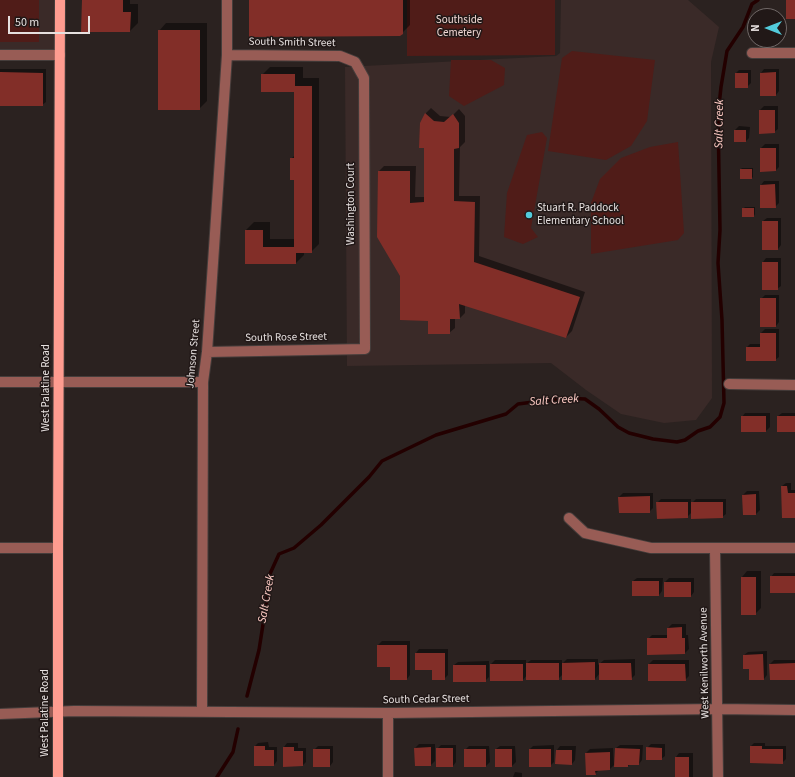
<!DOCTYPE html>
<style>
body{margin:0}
#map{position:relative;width:795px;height:777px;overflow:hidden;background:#2b2220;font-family:"Source Sans 3",sans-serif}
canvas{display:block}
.north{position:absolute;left:747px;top:8px;width:40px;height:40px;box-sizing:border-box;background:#211817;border:1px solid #706867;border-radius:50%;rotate:270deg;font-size:11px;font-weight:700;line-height:16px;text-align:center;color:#e6e0df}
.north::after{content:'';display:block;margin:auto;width:14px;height:18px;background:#53cbdb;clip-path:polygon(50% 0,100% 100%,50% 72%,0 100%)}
.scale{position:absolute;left:8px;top:16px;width:82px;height:18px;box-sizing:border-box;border:2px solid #e6e0df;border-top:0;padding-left:5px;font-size:12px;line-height:14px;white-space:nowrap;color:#e6e0df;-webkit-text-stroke:3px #211817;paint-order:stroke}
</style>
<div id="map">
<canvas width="795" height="777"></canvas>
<div class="north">N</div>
<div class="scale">50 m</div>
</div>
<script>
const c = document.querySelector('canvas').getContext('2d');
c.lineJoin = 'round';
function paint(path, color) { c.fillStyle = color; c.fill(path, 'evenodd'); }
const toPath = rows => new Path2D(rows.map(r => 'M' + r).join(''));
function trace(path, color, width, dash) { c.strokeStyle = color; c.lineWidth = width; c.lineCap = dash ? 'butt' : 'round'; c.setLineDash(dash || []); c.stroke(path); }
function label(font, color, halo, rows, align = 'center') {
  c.font = font + ' "Source Sans 3",sans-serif'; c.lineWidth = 3; c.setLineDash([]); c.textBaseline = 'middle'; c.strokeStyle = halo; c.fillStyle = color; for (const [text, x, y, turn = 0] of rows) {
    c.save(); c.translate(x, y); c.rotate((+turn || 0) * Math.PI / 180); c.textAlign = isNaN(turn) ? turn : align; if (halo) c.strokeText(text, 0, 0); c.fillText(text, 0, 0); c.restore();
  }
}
paint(toPath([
 [0,0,60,0,60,55,0,55],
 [561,0,688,0,719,27,711,62,712,398,696,420,664,423,621,414,586,390,551,363,347,366,345,67,556,56,560,53]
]), '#3a2a28');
paint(toPath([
 [0,0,39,0,39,42,0,42],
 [407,0,555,0,555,55,407,56],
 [572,51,655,60,647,121,631,146,606,160,548,151,562,58],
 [451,60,491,60,505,68,504,85,464,106,449,96],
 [542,132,547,138,531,228,538,237,523,244,504,237,507,193,527,135],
 [678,142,684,233,678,240,591,254,591,203,600,179,621,158,650,147]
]), '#501c18');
paint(toPath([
 [83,0,130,0,130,4,138,4,138,23,130,31],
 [250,0,410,0,410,25,400,35],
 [166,23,207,23,207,101,199,109,159,31],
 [270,67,303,67,303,78,319,78,319,244,311,252,304,252,304,255,296,263,246,263,246,230,254,222,270,222,270,239,295,239,295,179,291,159,295,155,295,91,262,75],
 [0,69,46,69,46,102,42,105,0,105],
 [764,69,779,69,779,91,776,95,761,73],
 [739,70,751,70,751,83,747,87,736,73],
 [764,106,778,106,778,129,774,132,760,110],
 [431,108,440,116,451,117,459,109,465,116,465,142,460,147,459,196,480,196,479,256,585,292,572,331,566,337,465,304,465,313,460,318,455,318,455,328,449,333,429,321,401,276,379,171,384,166,416,166,415,197,425,197,425,147,421,123,426,113],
 [739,126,750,127,749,138,746,141,735,130],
 [765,144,779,144,779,167,776,170,761,148],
 [742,168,753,168,753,177,752,178,741,169],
 [764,181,779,181,779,203,775,207,761,207,761,185],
 [745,207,755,207,755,214,754,216,743,209],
 [767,218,781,218,781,245,778,249,763,221],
 [766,258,781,258,781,286,777,289,763,289,763,262],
 [765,295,779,295,779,322,776,326,761,299],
 [765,329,779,329,779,357,775,360,747,347,750,344,761,344,761,333],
 [745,413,770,413,770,427,766,431,742,417],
 [782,413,795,413,795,431,778,416],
 [786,483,791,483,791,490,795,490,795,517,782,486],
 [747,491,759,491,760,510,756,514,744,514,743,495],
 [623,493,653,493,653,508,649,512,620,512,619,497],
 [661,499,691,499,691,504,696,499,726,499,726,514,722,517,692,512,687,517,657,503],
 [747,571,761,571,761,608,755,614,742,577],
 [774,573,795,573,795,592,771,577],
 [637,578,663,578,662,591,659,595,633,581],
 [669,578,694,578,694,592,691,596,665,582],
 [672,624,686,624,686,635,688,635,689,649,685,653,648,639,652,635,668,635,668,628],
 [382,641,410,641,410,675,407,679,391,666,378,645],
 [419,649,448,649,448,675,444,679,416,653],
 [767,651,767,675,764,679,750,668,744,655,748,652],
 [567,659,598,659,598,665,604,660,635,659,635,675,631,679,600,673,595,679,563,674,558,679,527,675,523,680,491,664,495,660,526,660,526,664,531,660,562,660,562,664],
 [653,660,689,660,689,676,685,680,649,664],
 [774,660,795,660,795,679,770,664],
 [489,661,489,677,485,681,454,665,458,662],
 [268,742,269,747,277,747,277,761,274,765,255,746,258,743],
 [287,743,298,743,298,748,306,748,306,762,303,765,284,747],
 [754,743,765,743,765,746,786,746,786,759,782,763,751,746],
 [419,744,435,744,435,761,431,765,416,765,415,748],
 [651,744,665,744,665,756,661,759,647,748],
 [441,745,456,745,456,762,453,766,437,749],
 [554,745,554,762,550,766,530,749,533,746],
 [620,745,643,745,642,760,639,764,631,764,628,766,616,748],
 [318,746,333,746,333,762,330,766,314,750],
 [469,746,489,746,490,762,486,766,465,750],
 [500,746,515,746,516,762,512,766,496,749],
 [560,746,576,746,575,760,572,764,556,763,557,750],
 [613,748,614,765,610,769,599,770,595,774,587,774,586,753,590,749],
 [679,753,693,753,693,777,676,777,676,757],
 [515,772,522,773,522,777,513,777]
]), '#0007');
trace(toPath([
 [247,696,259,650,267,599,269,576,279,554,294,548,321,525,369,477,382,461,436,435,506,414,518,404,564,398,585,399,599,409,618,427,629,433,653,439,677,442,685,440,698,431,710,427,720,417,724,403,722,320,718,263,720,230,718,115,721,87,727,51,743,27,752,4,758,0],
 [217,777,233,752,238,729]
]), '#230000', 3.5);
paint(toPath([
 [82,0,123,0,123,12,131,12,130,32,81,32],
 [249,0,403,0,403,34,400,36,249,37],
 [786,0,795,0,795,19,786,19],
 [158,30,200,30,200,110,158,110],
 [0,72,43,73,43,106,0,106],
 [776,72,776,96,760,96,760,73],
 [735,73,748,73,748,88,735,88],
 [261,74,295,74,295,86,312,86,312,253,296,253,296,264,245,264,245,230,263,230,263,247,294,247,294,180,290,180,290,158,294,158,294,92,261,92],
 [759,110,775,110,775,133,759,134],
 [425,113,434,121,444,122,453,114,459,123,459,148,454,149,454,201,475,202,474,262,580,297,566,338,459,304,460,319,450,319,450,334,428,334,428,321,400,320,400,276,377,237,378,171,410,171,410,203,424,202,424,148,419,148,420,123],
 [734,130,746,130,746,142,734,142],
 [760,148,776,148,776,171,760,172],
 [740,169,752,169,752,179,740,179],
 [775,184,776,208,760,208,760,185],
 [742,208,754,208,754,217,742,217],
 [762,221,778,221,778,250,762,250],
 [762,262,778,262,778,290,762,290],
 [760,298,776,298,776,327,760,327],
 [760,333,776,333,776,361,746,361,746,347,760,347],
 [741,416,766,416,766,432,741,432],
 [777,416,795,416,795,432,777,432],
 [781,486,787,486,788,493,795,493,795,518,782,518],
 [756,494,756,515,743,515,742,495],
 [650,496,650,513,619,513,618,497],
 [656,502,688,502,688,518,657,519],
 [691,502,723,502,723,518,691,519],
 [770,576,795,576,795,593,770,593],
 [741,577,756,577,756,615,741,615],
 [632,581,659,581,659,596,632,596],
 [664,582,691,582,691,597,664,597],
 [682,627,682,638,685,638,685,654,647,655,647,638,667,638,667,628],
 [377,645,407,645,407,680,390,680,390,667,377,667],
 [415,653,445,653,445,680,432,680,432,670,415,670],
 [763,654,764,680,749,680,749,669,743,669,743,655],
 [595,662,595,680,562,680,562,663],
 [526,663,559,663,559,680,526,680],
 [599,663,631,663,632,680,599,680],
 [795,663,795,680,770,680,769,664],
 [490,664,523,664,523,681,490,681],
 [648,664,685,664,686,681,648,681],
 [453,665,486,665,486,682,453,682],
 [254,746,265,746,265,750,274,750,274,766,254,766],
 [750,746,762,746,762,749,783,749,783,764,750,763],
 [283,747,294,747,294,751,303,751,303,766,283,767],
 [431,747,431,766,415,766,414,748],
 [646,747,662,748,662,760,646,760],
 [436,748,453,748,453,767,436,767],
 [615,748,640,749,639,765,628,765,628,767,614,767],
 [313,749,330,749,330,767,313,767],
 [464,749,486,749,486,767,464,767],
 [495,749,512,749,512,767,495,767],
 [529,749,551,749,551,767,529,767],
 [556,750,572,750,572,765,555,764],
 [610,752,610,770,595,771,596,775,586,775,585,753],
 [675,757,689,757,689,777,675,777]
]), '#822e28');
const minor = toPath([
 [752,53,795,53],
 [0,55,60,55],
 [207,352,365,349,364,78,355,62,340,56,227,55],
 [0,382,203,382],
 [729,384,795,385],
 [569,518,585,533,651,548,795,548],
 [0,548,58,548],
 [715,549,718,777],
 [202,711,203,382,207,352,227,55,227,0],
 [0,714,74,711,388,713,718,709,795,710],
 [388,777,388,713]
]);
const major = toPath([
 [58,777,58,548,60,0]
]);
trace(minor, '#453d3b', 12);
trace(major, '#453d3b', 12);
trace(minor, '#985c55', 10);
trace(major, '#ff9c90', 10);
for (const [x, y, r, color] of [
 [529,215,4,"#53cbdb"]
]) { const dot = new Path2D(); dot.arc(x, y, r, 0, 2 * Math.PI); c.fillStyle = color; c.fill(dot); trace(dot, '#211817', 1.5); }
label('11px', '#f2d8d4', '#211817', [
 ["Southside",459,21],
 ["Cemetery",459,34]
]);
label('11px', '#e6e0df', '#211817', [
 ["South Smith Street",292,43,1],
 ["Washington Court",352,204,-90],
 ["South Rose Street",286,338,-1],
 ["Johnson Street",194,354,-85],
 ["West Palatine Road",47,388,-90],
 ["West Kenilworth Avenue",705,663,-91],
 ["South Cedar Street",426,700,-1],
 ["West Palatine Road",46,713,-90]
]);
label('11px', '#e6e0df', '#211817', [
 ["Stuart R. Paddock",537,209],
 ["Elementary School",537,222]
], 'left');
label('italic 12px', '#fecbc4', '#211817', [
 ["Salt Creek",720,124,-89],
 ["Salt Creek",554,401,-4],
 ["Salt Creek",267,599,-80]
]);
</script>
